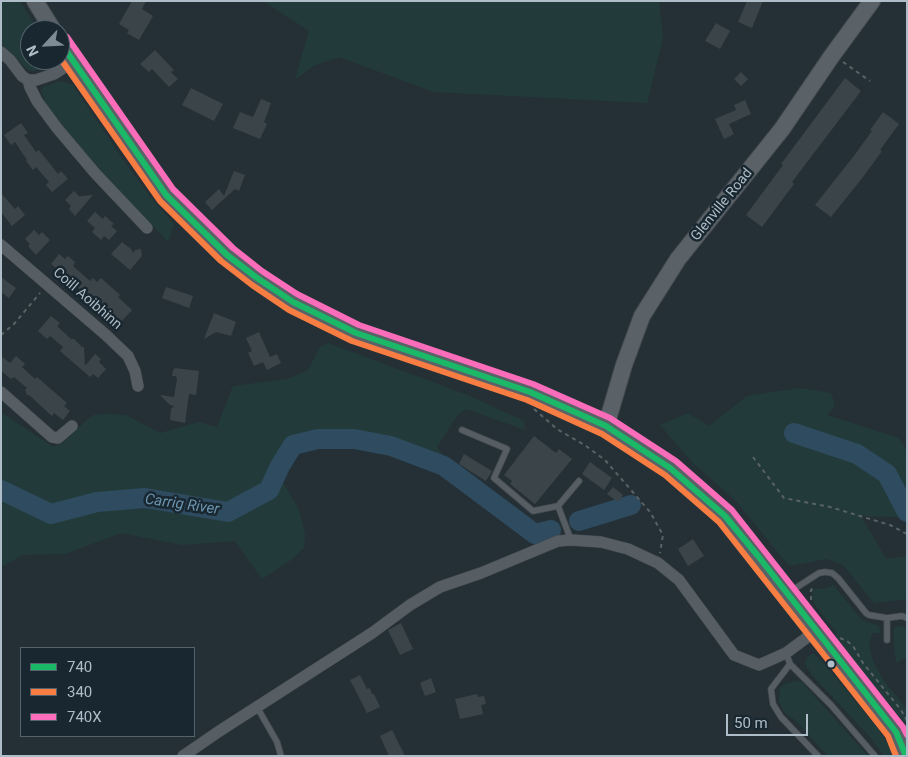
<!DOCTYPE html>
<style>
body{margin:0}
#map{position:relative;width:908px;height:757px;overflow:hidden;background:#253036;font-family:Roboto,sans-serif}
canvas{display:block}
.frame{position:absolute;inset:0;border:2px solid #aebdc8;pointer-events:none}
.legend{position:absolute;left:20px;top:647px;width:175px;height:90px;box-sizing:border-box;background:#192730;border:1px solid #55636d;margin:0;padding:6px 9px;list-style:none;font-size:15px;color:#aebdc8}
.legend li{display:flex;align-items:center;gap:10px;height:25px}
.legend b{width:25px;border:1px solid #55636d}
.north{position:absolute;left:20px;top:20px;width:50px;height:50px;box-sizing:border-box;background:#192730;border:1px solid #55636d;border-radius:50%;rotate:245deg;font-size:14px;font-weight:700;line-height:20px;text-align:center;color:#aebdc8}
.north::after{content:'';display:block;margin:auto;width:18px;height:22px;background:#7e8c95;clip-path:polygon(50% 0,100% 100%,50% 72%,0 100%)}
.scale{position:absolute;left:726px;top:714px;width:82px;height:22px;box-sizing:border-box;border:2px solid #aebdc8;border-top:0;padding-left:6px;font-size:15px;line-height:18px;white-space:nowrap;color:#aebdc8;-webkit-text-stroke:4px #192730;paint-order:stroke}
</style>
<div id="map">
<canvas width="908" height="757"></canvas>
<div class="frame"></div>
<ul class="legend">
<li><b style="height:6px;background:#1ab867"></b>740</li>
<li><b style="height:6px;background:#f77d43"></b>340</li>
<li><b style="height:6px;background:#fb6dba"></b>740X</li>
</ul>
<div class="north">N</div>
<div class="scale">50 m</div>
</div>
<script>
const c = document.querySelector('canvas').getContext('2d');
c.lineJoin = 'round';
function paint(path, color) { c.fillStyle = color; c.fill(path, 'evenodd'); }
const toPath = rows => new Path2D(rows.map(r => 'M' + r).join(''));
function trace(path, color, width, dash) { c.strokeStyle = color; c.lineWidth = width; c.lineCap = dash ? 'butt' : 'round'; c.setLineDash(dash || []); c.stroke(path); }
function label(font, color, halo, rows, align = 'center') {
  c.font = font + ' Roboto,sans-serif'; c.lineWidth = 5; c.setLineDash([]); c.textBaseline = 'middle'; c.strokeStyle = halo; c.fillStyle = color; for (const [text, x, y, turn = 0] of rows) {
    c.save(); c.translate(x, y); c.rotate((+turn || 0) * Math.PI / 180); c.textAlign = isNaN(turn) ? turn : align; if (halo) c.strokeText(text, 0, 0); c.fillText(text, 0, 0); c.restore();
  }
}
paint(toPath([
 [1,1,20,1,38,30,30,30,30,60,52,60,45,68,33,71,27,69,1,43],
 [263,1,659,1,663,38,647,103,434,92,339,57,313,66,295,80,309,31],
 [61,81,73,85,117,151,148,194,174,224,168,242,70,137,43,101,45,98,41,92,43,87],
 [328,343,470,396,524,421,525,430,466,409,457,416,437,447,442,454,444,466,392,447,361,441,340,439,293,445,277,472,299,510,305,534,304,548,291,560,262,579,235,541,182,545,121,533,65,554,23,555,1,567,1,412,53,447,63,443,89,418,94,415,105,414,126,415,160,433,199,422,217,427,233,386,287,379,308,370,320,347],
 [799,388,831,393,835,406,827,415,899,438,907,452,907,523,900,517,861,516,886,559,907,556,907,599,874,603,843,565,826,559,789,566,736,501,691,461,660,425,688,413,709,426,747,396],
 [832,584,862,620,879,626,880,633,872,633,869,646,873,661,884,681,907,709,907,726,837,639,836,632,815,605,812,596,813,590,831,587],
 [900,626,907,628,907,657,896,663,893,631,895,627],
 [812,654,814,654,822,661,879,730,896,756,884,756,870,737,812,675,807,668,805,662,807,658],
 [797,681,801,682,808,689,868,756,828,756,796,721,784,712,779,701,780,688,785,684]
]), '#223b3a');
trace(toPath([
 [794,433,857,454,887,474,907,512],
 [1,490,51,514,97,502,145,498,228,512,269,490,280,466,293,445,318,439,354,439,391,446,444,466,535,534,551,530],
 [579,521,631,505]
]), '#2e4b5f', 20);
paint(toPath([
 [132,1,146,1,142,9,153,16,139,40,127,33,129,30,119,24],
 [747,1,763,1,752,28,738,22],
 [716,23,730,31,720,49,705,41],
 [155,50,174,70,171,72,178,79,169,87,152,69,149,72,140,64],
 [741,72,748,79,741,86,734,79],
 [845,78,861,91,792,182,794,184,762,227,746,215,783,165,781,164],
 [191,88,223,104,214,121,182,105],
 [261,99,271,103,264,122,267,124,260,139,233,128,240,112,253,117],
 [745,100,751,114,729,124,734,134,724,139,715,119,736,110,734,105],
 [883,112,899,124,880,150,882,151,863,177,831,217,815,205,853,157,872,131,870,130],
 [21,123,28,133,24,135,36,152,39,150,58,174,61,171,68,179,52,192,46,185,49,182,36,167,33,170,26,161,27,160,15,142,11,145,4,135],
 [234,171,245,175,239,191,235,189,212,210,205,202,219,189,224,196],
 [74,191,80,197,81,196,93,195,75,216,69,209,71,206,65,200],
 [1,193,15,209,18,206,25,215,12,226,1,212],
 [95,212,103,219,105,216,114,224,111,226,117,231,109,240,104,236,101,240,92,232,95,228,87,221],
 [34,230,39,235,42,232,50,240,36,255,28,246,30,244,25,239],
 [122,242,131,249,133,253,135,250,141,249,142,256,130,270,111,254],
 [59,254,65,259,68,256,75,262,73,266,90,281,93,278,97,282,101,278,120,295,118,297,132,310,118,325,112,319,115,316,93,296,88,301,79,293,82,291,65,276,64,278,58,278,59,271,51,264],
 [1,277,16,288,9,298,1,292],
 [166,287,193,296,189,308,162,298],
 [214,313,236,322,231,336,216,332,204,339],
 [51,316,60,323,57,326,71,339,74,339,82,347,84,347,85,366,95,354,101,359,99,362,106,369,98,378,93,374,90,377,60,351,63,347,50,336,47,339,38,331],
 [259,332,270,357,277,354,281,363,267,370,263,362,254,366,248,353,252,351,246,338],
 [1,356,10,363,16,356,25,364,22,367,35,379,37,377,67,403,64,406,70,411,63,420,54,413,52,416,29,395,27,395,25,390,27,388,14,377,11,379,1,371],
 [175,368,199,371,196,395,189,394,185,423,170,420,171,409,174,406,170,405,160,395,174,397,177,379,176,376,172,376,173,370],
 [534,436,556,453,559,449,572,459,535,504,510,484,512,481,504,475],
 [464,454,492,471,486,481,459,464],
 [590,462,612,478,604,490,582,474],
 [613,487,623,495,618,502,607,494],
 [693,539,704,556,688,566,678,549],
 [401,623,413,649,400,655,388,630],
 [360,675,367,689,370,688,372,694,374,694,380,707,367,713,350,680],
 [431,678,436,692,425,696,420,683],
 [477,694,478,697,484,696,486,704,481,705,483,714,460,719,455,699],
 [392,730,405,756,389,756,380,736]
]), '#3b4449');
const lane = toPath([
 [462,430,507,449,494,478,533,511,558,506],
 [571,540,558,506,579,481],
 [788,593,819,573,825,572,832,573,838,578,866,613,869,615,887,618,902,616,907,618],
 [887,618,887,640],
 [786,653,790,664,831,705,875,756],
 [790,664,771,689,773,704,781,717,818,756],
 [257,707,277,742,281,756]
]);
const street = toPath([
 [1,52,10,60,22,76,28,80,36,80,54,74,73,62],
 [28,80,30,87,37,101,57,128,95,173,147,228],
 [1,245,106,335,128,356,135,371,138,386],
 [1,392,52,437,58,438,72,426],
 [183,756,221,730,372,633,410,605,440,587,481,573,558,541,571,540,601,542,628,549,658,563,679,580,734,655,759,665,786,653,817,630]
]);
const secondary = toPath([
 [35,1,53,30],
 [60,42,142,162,166,195,199,229,227,255,257,278,293,302,356,333,427,358,530,392,606,426,670,468,725,516,758,556,896,732,906,756],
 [606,426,624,365,642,316,678,259,782,129,831,57,872,1]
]);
trace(lane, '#444b50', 7);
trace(street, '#444b50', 12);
trace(secondary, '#444b50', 18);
trace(toPath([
 [843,62,870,81],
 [1,335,14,324,40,293],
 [534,409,557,429,586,446,605,460,650,512,663,535,660,553],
 [753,457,784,498,830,507,890,525,907,534],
 [811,600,811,590,813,588],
 [840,638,847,641,853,646,863,663,901,710,907,721]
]), '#586266', 2, [4, 4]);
trace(lane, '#565e64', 5.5);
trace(street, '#565e64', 11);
trace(secondary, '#5a6268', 16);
trace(toPath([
 [60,42,166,195,227,255,257,278,293,302,356,333,530,392,606,426,670,468,725,516,758,556,896,732,906,756]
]), '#1ab867', 6);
trace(toPath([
 [60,58,160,201,221,261,252,285,289,310,352,341,527,400,602,434,665,475,719,522,888,736,896,756]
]), '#f77d43', 6);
trace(toPath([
 [67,37,173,189,233,248,262,271,297,294,359,325,533,384,610,418,676,461,732,510,903,727,907,735]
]), '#fb6dba', 6);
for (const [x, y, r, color] of [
 [831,664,4.5,"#aebdc8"]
]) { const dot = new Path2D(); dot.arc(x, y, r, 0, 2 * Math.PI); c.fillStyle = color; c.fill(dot); trace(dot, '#192730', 2); }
label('14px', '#aebdc8', '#192730', [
 ["Glenville Road",722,205,-51],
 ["Coill Aoibhinn",87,299,41]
]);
label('italic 15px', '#6b95af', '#192730', [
 ["Carrig River",182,505,8]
]);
</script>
